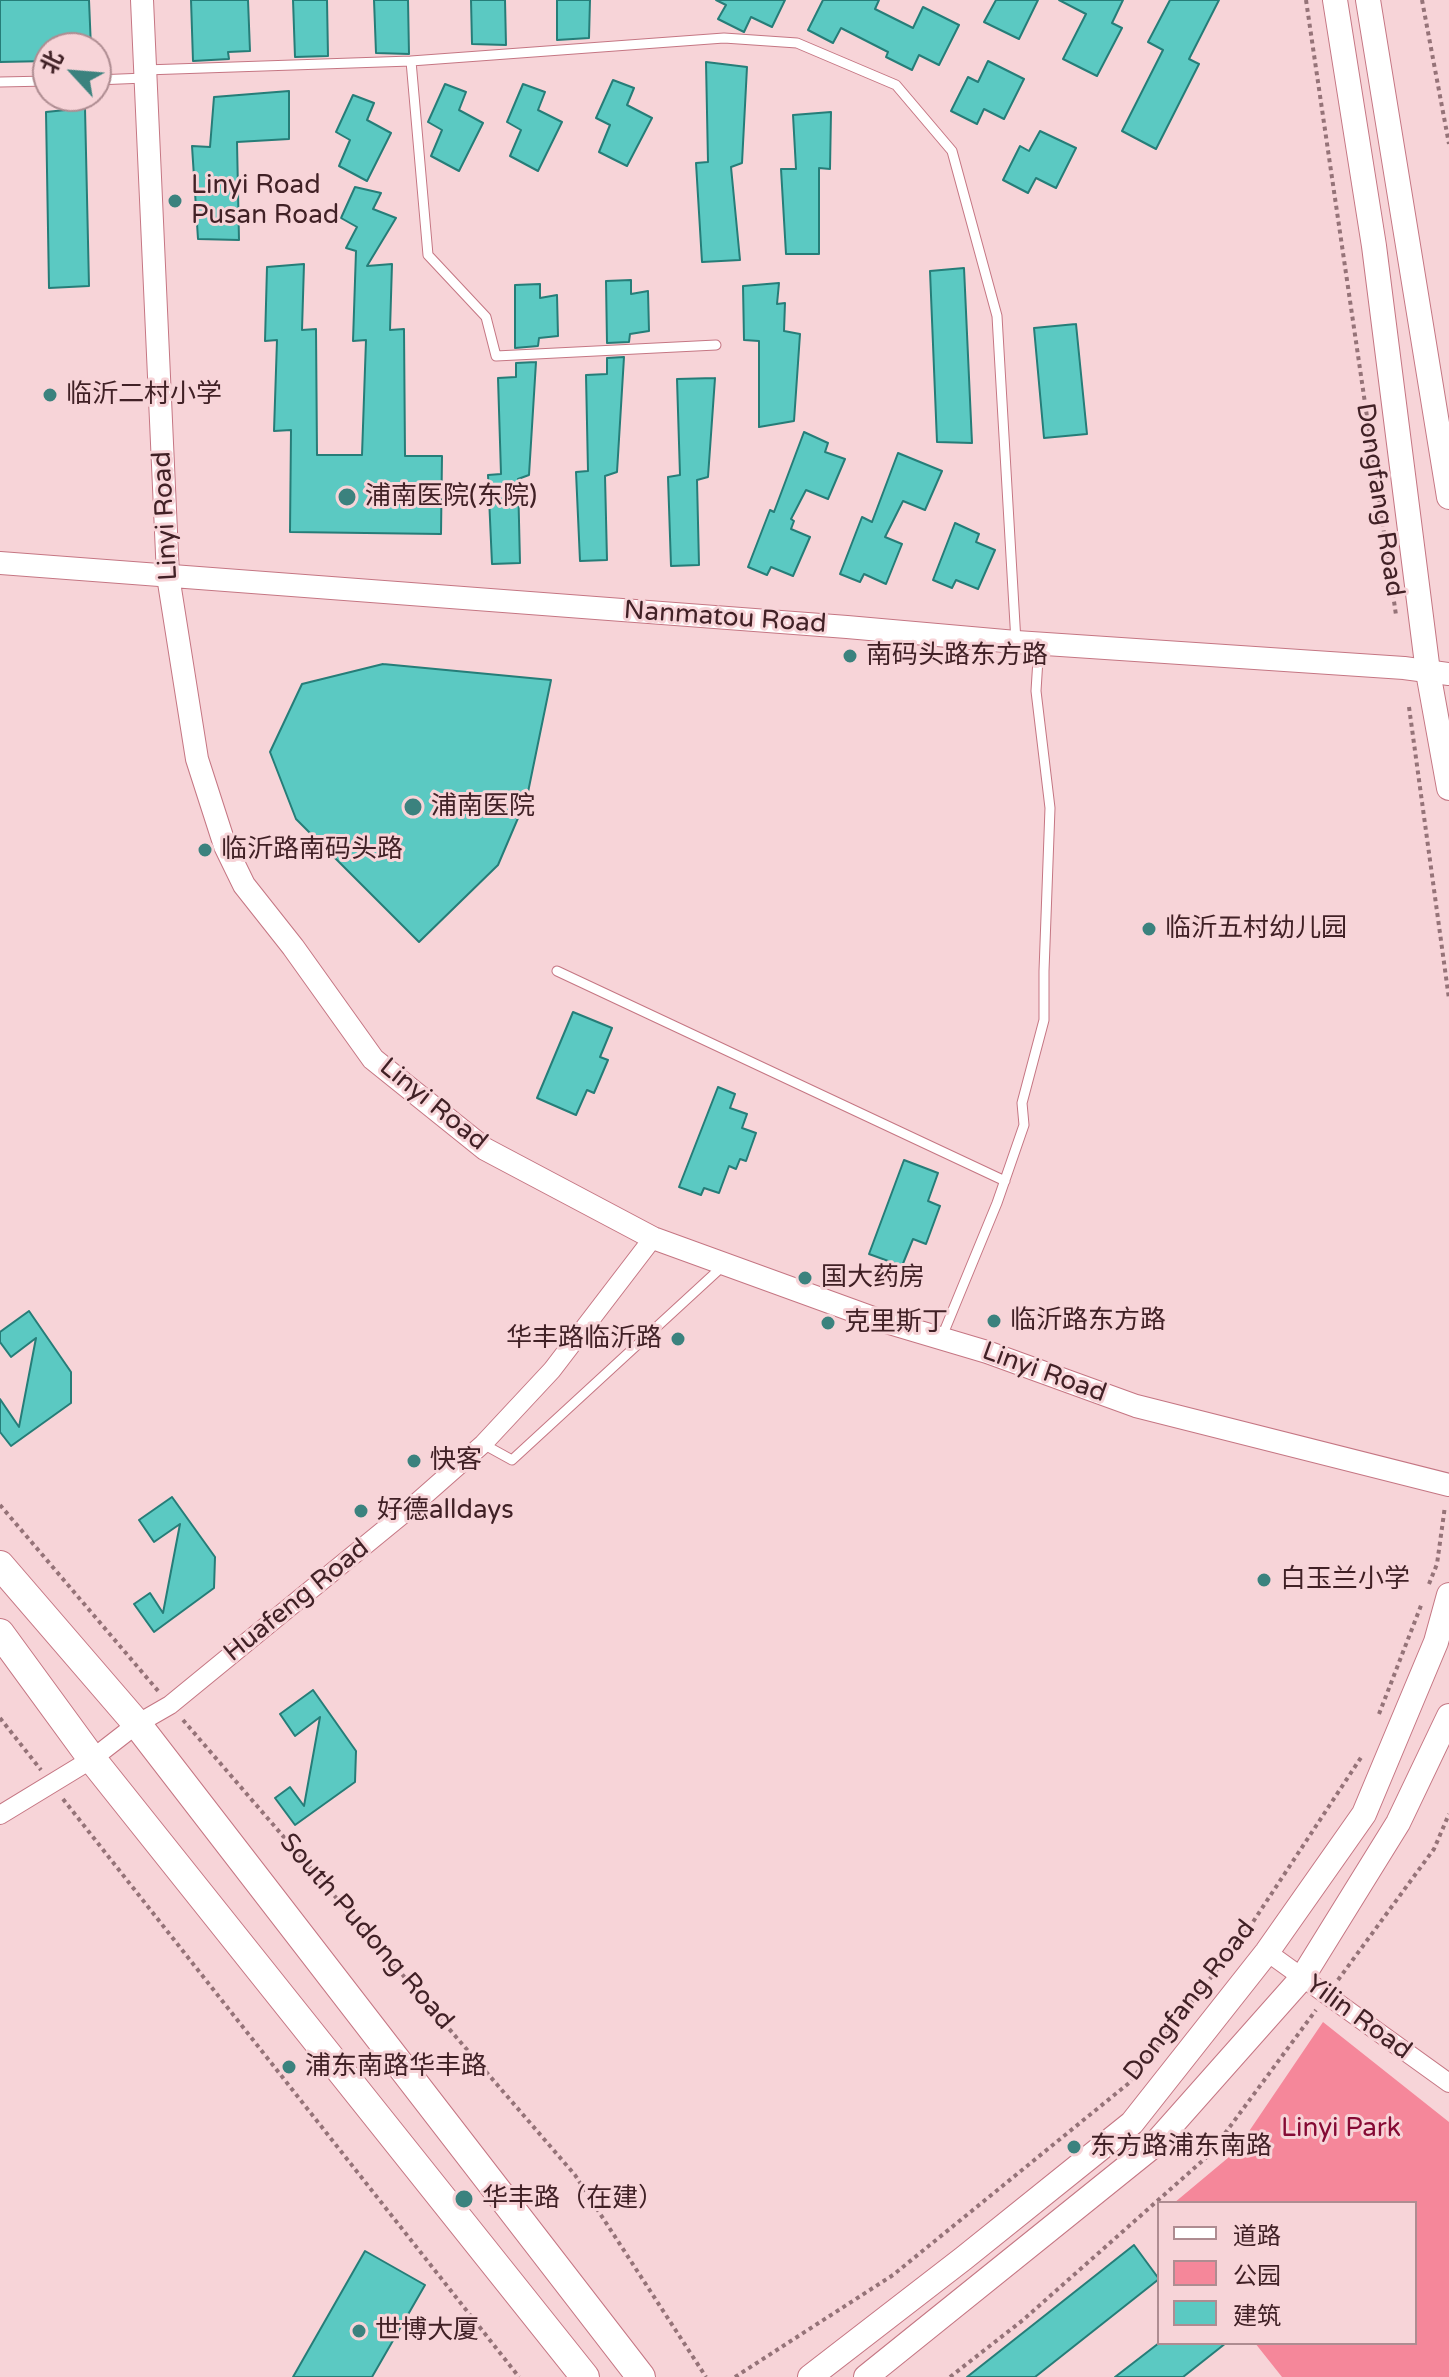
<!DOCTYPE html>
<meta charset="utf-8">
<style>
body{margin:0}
#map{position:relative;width:1449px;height:2377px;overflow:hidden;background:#f7d4d8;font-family:"Varela Round","Noto Sans SC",sans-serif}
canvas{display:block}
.legend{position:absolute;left:1157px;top:2201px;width:260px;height:144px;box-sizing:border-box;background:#f7d4d8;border:2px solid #ae8c91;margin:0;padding:10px 14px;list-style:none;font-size:24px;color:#412126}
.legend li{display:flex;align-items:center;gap:16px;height:40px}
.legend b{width:40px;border:2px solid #ae8c91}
.north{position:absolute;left:32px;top:32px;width:80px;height:80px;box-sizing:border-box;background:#f7d4d8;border:2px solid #ae8c91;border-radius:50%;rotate:296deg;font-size:22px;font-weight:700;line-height:32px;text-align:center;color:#412126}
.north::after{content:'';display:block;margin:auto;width:28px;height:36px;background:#3b827e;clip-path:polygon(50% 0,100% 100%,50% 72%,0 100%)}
</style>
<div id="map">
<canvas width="1449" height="2377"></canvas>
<ul class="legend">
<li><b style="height:10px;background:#fff"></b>道路</li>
<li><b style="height:22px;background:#f5879a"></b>公园</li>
<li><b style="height:22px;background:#5bc9c2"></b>建筑</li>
</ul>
<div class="north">北</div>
</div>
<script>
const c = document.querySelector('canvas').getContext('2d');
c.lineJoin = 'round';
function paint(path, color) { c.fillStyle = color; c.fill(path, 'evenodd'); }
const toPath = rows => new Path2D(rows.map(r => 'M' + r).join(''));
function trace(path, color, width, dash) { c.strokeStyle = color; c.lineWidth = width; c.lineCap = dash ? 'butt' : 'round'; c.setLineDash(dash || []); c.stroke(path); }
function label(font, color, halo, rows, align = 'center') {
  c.font = font + ' "Varela Round","Noto Sans SC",sans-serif'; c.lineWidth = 6; c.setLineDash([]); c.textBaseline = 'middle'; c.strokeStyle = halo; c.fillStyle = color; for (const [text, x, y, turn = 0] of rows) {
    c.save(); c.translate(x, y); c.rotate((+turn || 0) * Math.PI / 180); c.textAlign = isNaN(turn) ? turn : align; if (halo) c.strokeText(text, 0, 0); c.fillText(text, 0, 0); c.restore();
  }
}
paint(toPath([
 [1323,2022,1449,2122,1449,2377,1282,2377,1255,2343,1415,2343,1415,2203,1174,2203,1235,2152]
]), '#f5879a');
const building = toPath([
 [0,0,89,0,91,48,48,48,48,61,0,62,0,0],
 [191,0,248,0,250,51,228,52,229,59,193,61,191,0],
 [293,0,327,0,328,56,295,57,293,0],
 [374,0,408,0,409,54,376,53,374,0],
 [471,0,505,0,506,45,472,44,471,0],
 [557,0,590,0,589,38,557,40,557,0],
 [716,0,785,0,772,27,751,17,744,32,718,19,726,5,716,0],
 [823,0,879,0,875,9,913,28,923,7,959,25,939,65,919,55,912,70,886,57,888,52,841,28,833,43,808,30,823,0],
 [996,0,1038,0,1019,39,984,22,996,0],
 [1059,0,1123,0,1112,23,1122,28,1097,76,1063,59,1086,14,1059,0],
 [1170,0,1219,0,1189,59,1199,64,1156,149,1122,131,1163,50,1148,42,1170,0],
 [988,61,1024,79,1004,119,984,109,977,124,951,111,968,77,978,82,988,61],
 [706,62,747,67,742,163,731,167,740,260,702,262,696,163,708,162,706,62],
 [613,80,634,88,627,105,652,118,627,166,599,152,610,125,596,118,613,80],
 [445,84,466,92,459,110,483,123,459,171,431,156,442,130,428,122,445,84],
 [523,84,545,92,538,110,562,122,538,171,510,156,521,130,507,122,523,84],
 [289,91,289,139,237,142,239,240,198,239,192,146,210,147,214,97,289,91],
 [353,95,374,103,367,120,391,133,367,181,339,166,350,140,336,132,353,95],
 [85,108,89,286,49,288,46,112,85,108],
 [831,112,830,169,819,168,819,254,786,254,781,169,796,169,793,115,831,112],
 [1040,131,1076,148,1056,188,1036,178,1028,193,1003,180,1020,146,1029,151,1040,131],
 [355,187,381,193,373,209,396,218,367,266,392,264,390,330,404,329,405,456,442,456,441,534,290,532,291,430,274,431,277,340,265,341,267,267,304,264,302,330,316,329,317,455,362,455,366,340,353,341,356,251,346,248,357,227,341,218,355,187],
 [964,268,972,443,937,442,930,271,964,268],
 [631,280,631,294,648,291,649,331,630,334,629,342,607,343,606,281,631,280],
 [779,283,777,304,785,303,784,331,800,334,794,421,759,427,759,341,744,340,743,286,779,283],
 [540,284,540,298,557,295,558,336,539,338,538,346,515,348,515,285,540,284],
 [1076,324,1087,434,1044,438,1034,328,1076,324],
 [624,357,617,472,605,476,607,560,580,561,576,472,588,471,586,375,607,374,607,358,624,357],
 [536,362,529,475,518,479,520,563,492,564,488,475,501,474,498,378,516,377,516,363,536,362],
 [715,378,708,477,697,480,699,565,671,566,668,477,680,475,677,379,715,378],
 [804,432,828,443,825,452,845,459,828,499,806,490,791,519,794,521,791,529,810,537,793,576,771,567,767,575,748,567,770,510,774,512,804,432],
 [898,453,942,471,925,510,903,501,885,537,902,544,886,584,864,574,860,582,840,574,862,517,872,522,898,453],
 [955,523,979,534,976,542,995,550,978,589,956,580,952,588,933,580,955,523],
 [383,664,551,680,527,797,498,865,419,942,296,819,270,752,302,684,383,664],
 [573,1012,612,1028,600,1057,608,1060,594,1093,587,1090,576,1115,537,1098,573,1012],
 [718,1087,735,1094,730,1108,747,1114,742,1128,756,1133,746,1161,740,1159,736,1169,729,1166,719,1193,704,1188,701,1195,679,1187,718,1087],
 [904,1160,938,1173,928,1201,940,1206,926,1244,913,1239,902,1266,869,1254,904,1160],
 [29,1311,71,1372,71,1403,11,1446,0,1432,0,1399,19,1427,36,1338,11,1357,0,1342,0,1332,29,1311],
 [172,1497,215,1557,214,1588,154,1632,134,1604,150,1593,163,1613,180,1524,154,1542,139,1520,172,1497],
 [313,1690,356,1751,355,1782,295,1825,275,1798,290,1787,304,1806,320,1717,295,1736,280,1714,313,1690],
 [1134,2245,1159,2279,1035,2377,967,2377,1134,2245],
 [365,2251,425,2285,372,2377,293,2377,365,2251],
 [1159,2343,1226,2343,1183,2377,1115,2377,1159,2343]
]);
paint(building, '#5bc9c2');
trace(building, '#267d78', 2);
const service = toPath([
 [411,61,428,255,486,317,496,356,716,345],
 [145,70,411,61,724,38,797,43,896,85,952,151,997,316,1016,642],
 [96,80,145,78],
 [0,82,48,81],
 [557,971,1005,1181],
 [941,1339,997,1203,1024,1125,1022,1103,1044,1020,1044,971,1050,808,1036,691,1039,643],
 [483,1444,512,1460,724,1265]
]);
const minor = toPath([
 [0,1815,92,1759,137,1724,170,1705,407,1511,483,1444,552,1370,653,1238],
 [1267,1952,1449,2083]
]);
const tertiary = toPath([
 [142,0,168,576,197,759,225,846,244,885,293,947,373,1059,485,1149,653,1238,876,1319,987,1352,1136,1406,1449,1485],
 [0,563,847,627,1016,642,1404,668,1449,674]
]);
const secondary = toPath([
 [1335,0,1374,246,1428,672,1449,788],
 [1368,0,1449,497],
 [810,2377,964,2258,1132,2123,1267,1952,1364,1814,1436,1642,1449,1595],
 [866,2377,1153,2146,1302,1978,1398,1823,1449,1716]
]);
const primary = toPath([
 [0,1565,137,1724,641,2377],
 [0,1633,92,1759,585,2377]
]);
trace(service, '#c57683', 11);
trace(minor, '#c57683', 20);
trace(tertiary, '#c57683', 24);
trace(secondary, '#c57683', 26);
trace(primary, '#c57683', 30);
trace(toPath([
 [1306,0,1396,615],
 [1422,0,1449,144],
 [1409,707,1449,999],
 [0,1505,159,1692],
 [1429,1584,1437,1564,1445,1506],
 [1379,1714,1422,1603],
 [0,1718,41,1770],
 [183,1720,575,2175,706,2377],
 [63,1799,519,2377],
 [1338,1980,1434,1849,1449,1814],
 [735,2377,893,2275,1129,2083,1247,1931,1362,1756],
 [950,2377,1023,2320,1209,2155,1316,2010]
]), '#957378', 4, [4, 4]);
trace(service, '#fff', 9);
trace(minor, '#fff', 18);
trace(tertiary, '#fff', 22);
trace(secondary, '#fff', 24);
trace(primary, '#fff', 28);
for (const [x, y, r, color] of [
 [175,201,8,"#3b827e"],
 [50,395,8,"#3b827e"],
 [347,497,10,"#3b827e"],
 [850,656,8,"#3b827e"],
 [413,807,10,"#3b827e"],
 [205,850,8,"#3b827e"],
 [1149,929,8,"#3b827e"],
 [805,1278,8,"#3b827e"],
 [994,1321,8,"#3b827e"],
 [828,1323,8,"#3b827e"],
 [678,1339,8,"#3b827e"],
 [414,1461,8,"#3b827e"],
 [361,1511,8,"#3b827e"],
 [1264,1580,8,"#3b827e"],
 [289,2067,8,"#3b827e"],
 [1074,2147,8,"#3b827e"],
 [464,2199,10,"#3b827e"],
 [359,2331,8,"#3b827e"]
]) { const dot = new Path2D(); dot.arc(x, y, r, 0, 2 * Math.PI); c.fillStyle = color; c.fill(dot); trace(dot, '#f7d4d8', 3); }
label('26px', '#412126', '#f7d4d8', [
 ["Linyi Road",191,186],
 ["Pusan Road",191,216],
 ["临沂二村小学",66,395],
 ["浦南医院(东院)",365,497],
 ["南码头路东方路",866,656],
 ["浦南医院",431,807],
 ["临沂路南码头路",221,850],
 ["临沂五村幼儿园",1165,929],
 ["国大药房",821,1278],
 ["临沂路东方路",1010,1321],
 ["克里斯丁",844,1323],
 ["华丰路临沂路",662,1339,"right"],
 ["快客",430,1461],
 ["好德alldays",377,1511],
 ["白玉兰小学",1280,1580],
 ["浦东南路华丰路",305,2067],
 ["东方路浦东南路",1090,2147],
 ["华丰路（在建）",482,2199],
 ["世博大厦",375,2331]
], 'left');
label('26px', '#412126', '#f7d4d8', [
 ["Dongfang Road",1379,500,81],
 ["Linyi Road",166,516,-93],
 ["Nanmatou Road",725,618,4],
 ["Linyi Road",433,1105,39],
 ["Linyi Road",1044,1373,20],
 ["Huafeng Road",297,1601,-39],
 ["South Pudong Road",366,1932,49],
 ["Dongfang Road",1190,2001,-52],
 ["Yilin Road",1358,2018,36]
]);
label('26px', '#850a34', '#f7d4d8', [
 ["Linyi Park",1341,2129]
]);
</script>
